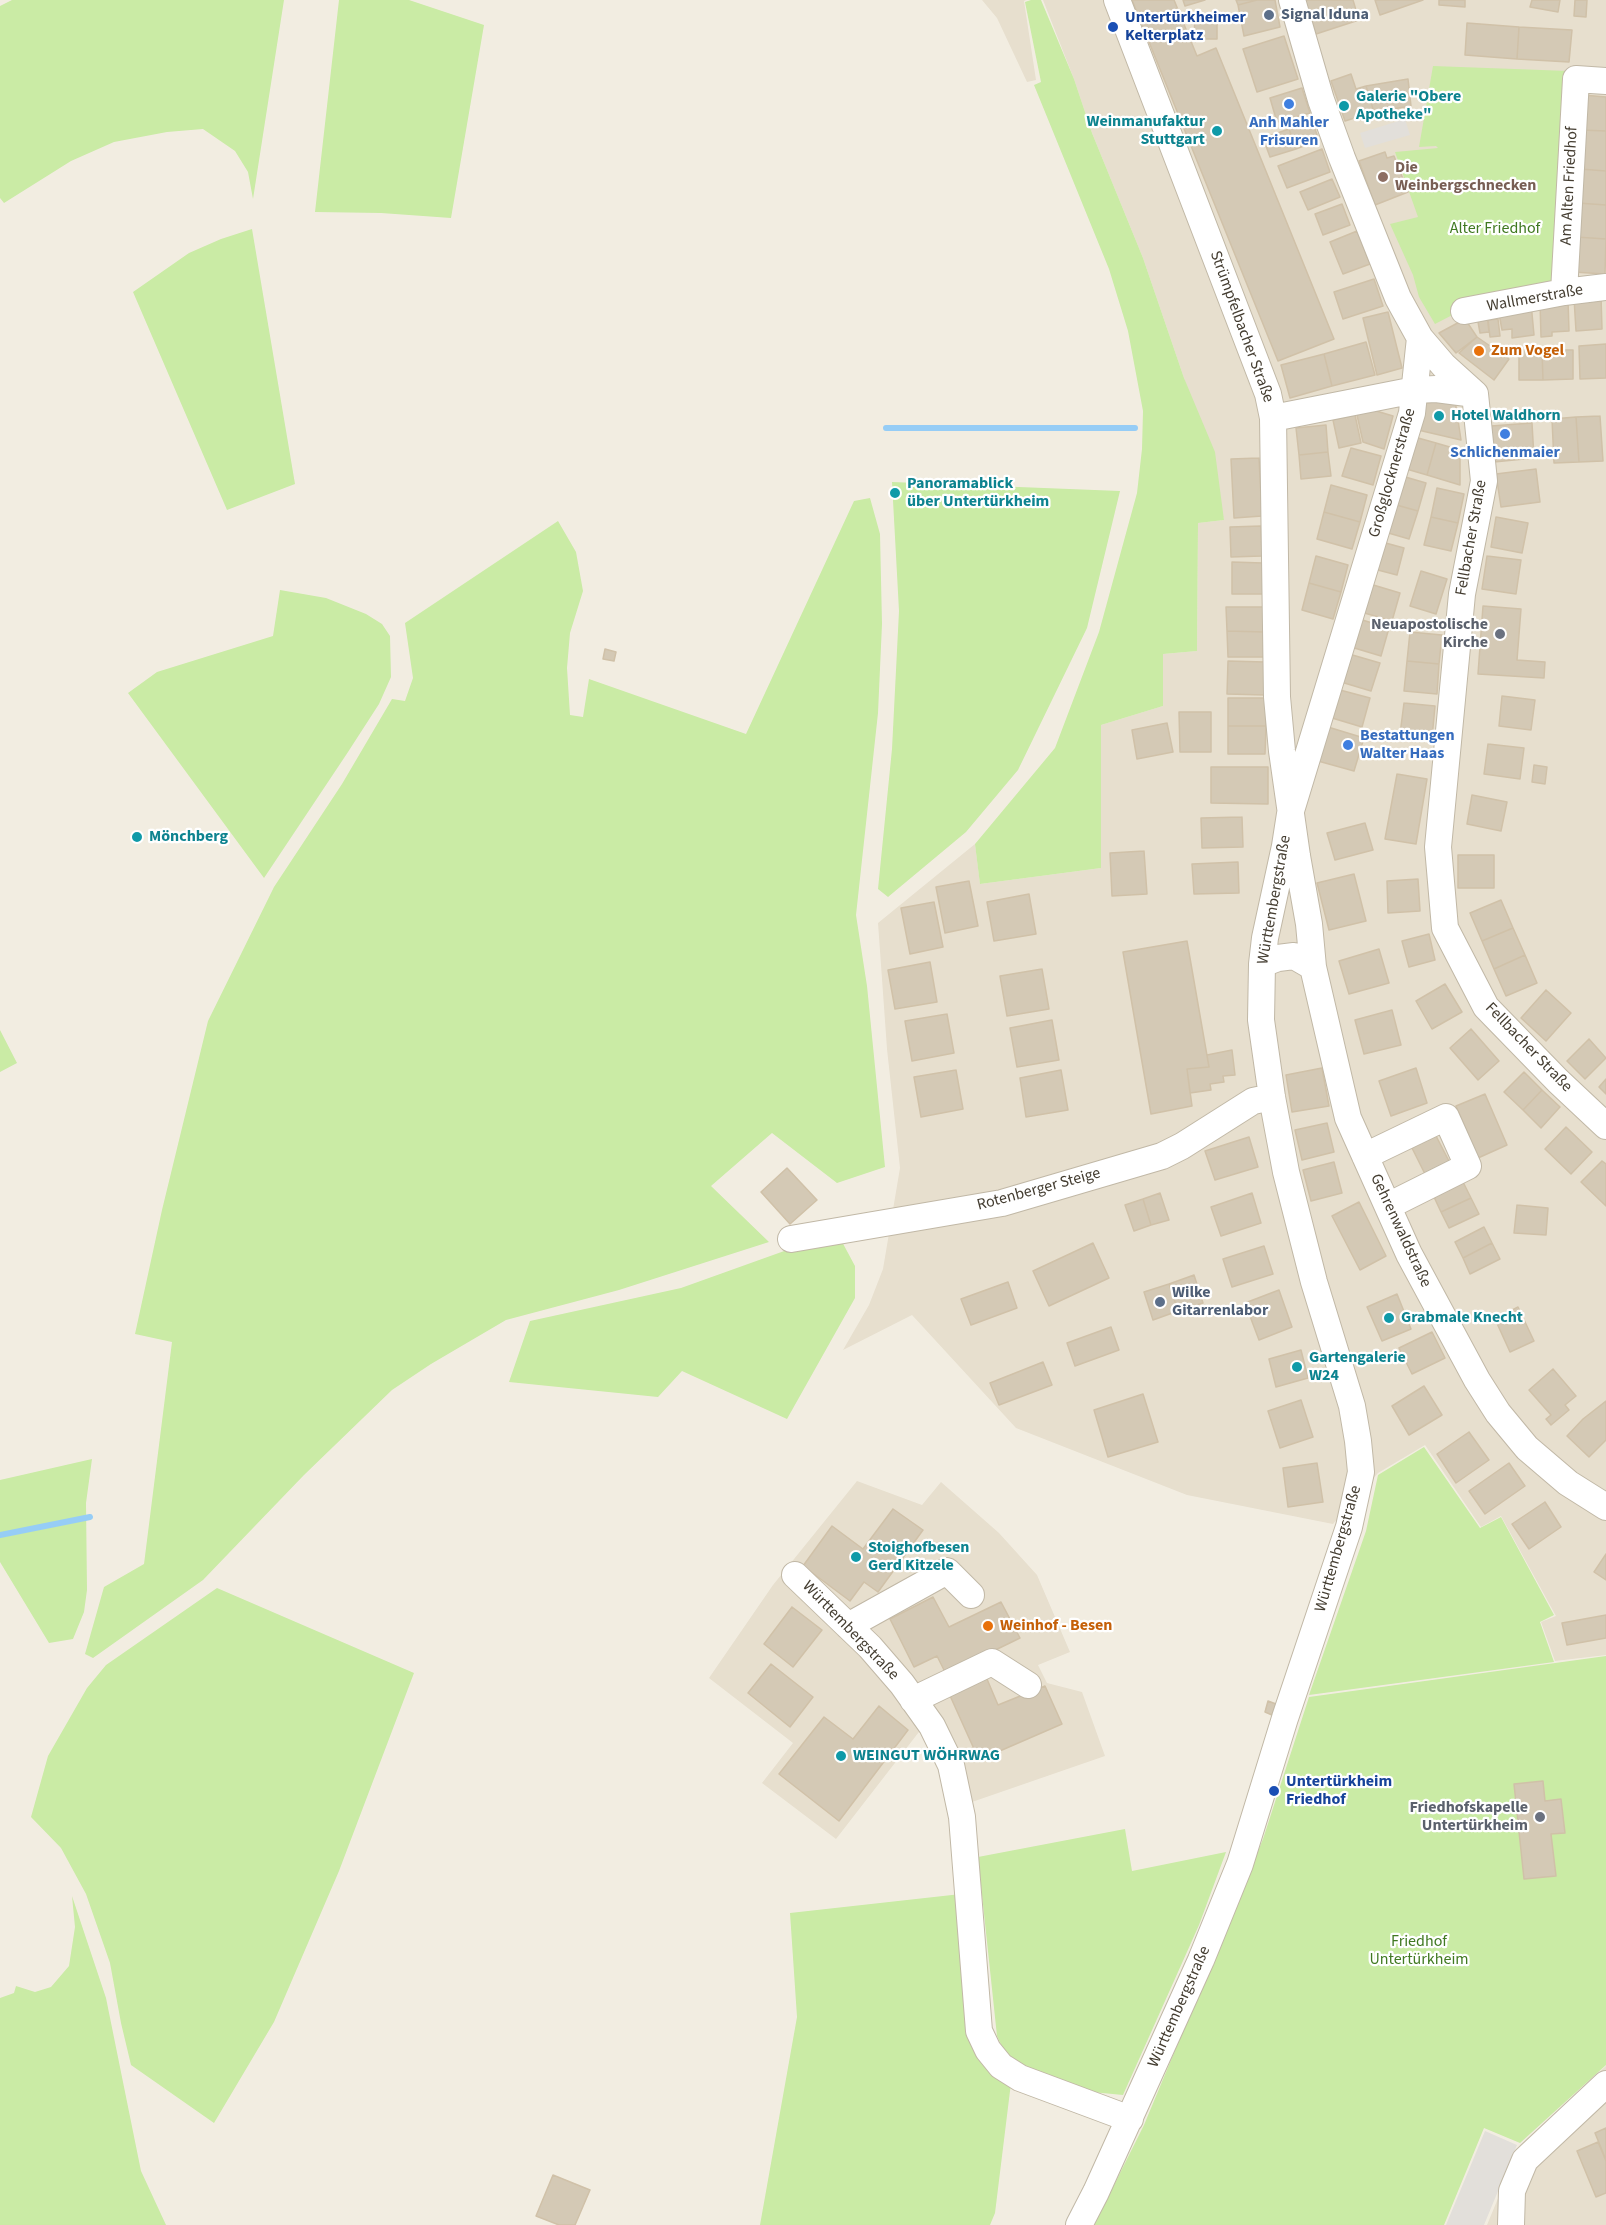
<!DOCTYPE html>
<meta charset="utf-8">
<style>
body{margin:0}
canvas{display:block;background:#f2ede1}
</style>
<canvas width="1606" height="2225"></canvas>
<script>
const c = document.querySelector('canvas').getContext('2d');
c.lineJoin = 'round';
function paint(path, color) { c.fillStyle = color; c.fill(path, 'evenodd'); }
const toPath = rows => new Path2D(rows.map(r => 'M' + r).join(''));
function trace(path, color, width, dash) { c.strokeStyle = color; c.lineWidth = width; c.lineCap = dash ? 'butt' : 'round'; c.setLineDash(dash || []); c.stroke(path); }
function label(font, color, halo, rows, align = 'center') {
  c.font = font + ' "Source Sans 3",sans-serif'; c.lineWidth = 4.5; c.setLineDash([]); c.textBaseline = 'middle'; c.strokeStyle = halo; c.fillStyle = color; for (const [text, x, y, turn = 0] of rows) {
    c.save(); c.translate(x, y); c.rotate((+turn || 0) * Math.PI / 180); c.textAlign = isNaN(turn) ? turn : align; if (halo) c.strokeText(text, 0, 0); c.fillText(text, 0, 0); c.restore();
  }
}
paint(toPath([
 [982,0,1026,0,1024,1,1036,80,1027,82,997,18],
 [1043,0,1606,0,1606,1655,1555,1661,1541,1622,1556,1616,1501,1516,1481,1527,1425,1445,1378,1473,1333,1524,1187,1495,1016,1428,912,1315,843,1350,869,1305,883,1269,900,1168,887,1049,878,923,975,844,980,884,1101,868,1101,725,1163,706,1163,654,1197,651,1198,523,1224,520,1184,378,1143,258,1092,133,1074,79],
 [857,1481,922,1505,941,1482,999,1533,1037,1575,1070,1652,1038,1665,1047,1683,1082,1692,1105,1756,972,1802,946,1776,922,1728,836,1839,762,1783,793,1743,709,1678,773,1585],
 [1606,2066,1606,2225,1487,2225,1520,2145]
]), '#e7dfce');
paint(toPath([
 [12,0,284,0,253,199,248,172,235,151,203,129,167,132,114,142,71,161,4,203,0,198,0,6],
 [339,0,409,0,484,25,451,218,381,213,315,212],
 [1031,0,1041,0,1074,79,1092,133,1143,258,1184,378,1215,452,1224,520,1198,523,1197,651,1163,654,1163,706,1101,725,1101,868,980,884,975,844,1055,748,1099,632,1137,493,1142,449,1143,411,1128,331,1109,269,1034,85,1041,82,1025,2],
 [1433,66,1569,71,1556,292,1462,310,1435,324,1419,297,1413,275,1390,224,1418,217,1395,152,1438,148,1436,146,1419,147],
 [252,229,295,484,227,510,133,292,189,253,221,239],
 [892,482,1120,491,1087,628,1018,770,966,832,888,897,878,889,892,749,899,611],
 [870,498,880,534,882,624,878,713,856,915,867,986,885,1167,837,1183,772,1133,711,1186,769,1242,619,1290,506,1320,431,1364,392,1390,304,1475,203,1580,93,1658,85,1654,104,1587,144,1564,172,1342,135,1334,162,1210,208,1021,274,887,342,784,392,699,405,701,413,678,405,623,558,521,576,552,583,591,570,633,567,668,570,715,583,717,589,679,746,734,854,501],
 [280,590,326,598,366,614,382,624,390,636,391,677,379,704,348,752,264,878,128,693,157,672,273,636],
 [0,1030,17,1063,0,1072],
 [840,1238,855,1266,855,1298,787,1419,682,1371,658,1397,509,1382,530,1321,681,1288,801,1245],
 [1424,1447,1480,1528,1501,1517,1554,1615,1540,1622,1554,1662,1309,1695,1366,1531,1378,1475],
 [92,1459,86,1503,87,1590,84,1612,73,1639,49,1643,0,1562,0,1480],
 [217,1588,414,1673,339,1871,274,2022,214,2123,131,2065,121,2023,110,1963,86,1894,61,1848,31,1817,48,1756,87,1688,106,1665],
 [1606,1656,1606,2065,1520,2143,1484,2128,1444,2225,1094,2225,1144,2125,1263,1839,1309,1697],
 [1125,1829,1132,1871,1226,1852,1199,1925,1123,2095,1061,2089,1032,2075,1005,2053,997,2036,978,1857],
 [961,1894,981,2046,1011,2083,995,2213,990,2225,760,2225,797,2017,790,1913],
 [72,1896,106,1998,141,2171,166,2225,0,2225,0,1998,14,1993,16,1986,35,1992,51,1987,69,1966,75,1927]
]), '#caeba5');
paint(toPath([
 [1405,119,1410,135,1365,148,1360,133],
 [1485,2131,1517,2145,1484,2225,1446,2225]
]), '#e2dfda');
trace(toPath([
 [886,428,1135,428],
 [0,1535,90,1517]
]), '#96cdf6', 6);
const building = toPath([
 [1132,0,1174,0,1197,56,1216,48,1334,339,1278,361,1132,0],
 [1183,0,1205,0,1185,6,1183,0],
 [1236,0,1257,0,1238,5,1236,0],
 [1257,0,1275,0,1280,27,1244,36,1238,5,1257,0],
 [1308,0,1353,0,1359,20,1316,34,1305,1,1308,0],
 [1375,0,1423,0,1380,15,1375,0],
 [1439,0,1465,0,1465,7,1439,5,1439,0],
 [1532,0,1560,0,1558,12,1530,7,1532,0],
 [1575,0,1587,0,1586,17,1574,16,1575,0],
 [1195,14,1217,14,1217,39,1194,39,1195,14],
 [1467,23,1519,27,1517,59,1465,55,1467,23],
 [1519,27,1572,30,1569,62,1517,59,1519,27],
 [1284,36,1298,79,1257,92,1243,49,1284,36],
 [1351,74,1356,89,1366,86,1374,112,1345,121,1331,81,1351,74],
 [1408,79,1411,106,1374,112,1366,86,1408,79],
 [1302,88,1310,113,1277,122,1270,98,1302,88],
 [1583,95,1606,97,1606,131,1581,130,1583,95],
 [1312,121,1319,140,1296,149,1289,129,1312,121],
 [1289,129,1296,149,1270,157,1263,138,1289,129],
 [1581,130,1606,131,1606,171,1580,169,1581,130],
 [1322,149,1330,172,1287,188,1278,166,1322,149],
 [1385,152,1387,158,1394,156,1408,192,1375,205,1359,161,1385,152],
 [1580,169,1606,171,1606,205,1578,203,1580,169],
 [1332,179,1340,197,1308,210,1300,192,1332,179],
 [1578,203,1606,205,1606,239,1576,237,1578,203],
 [1342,204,1350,225,1323,235,1315,214,1342,204],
 [1357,231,1370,264,1343,274,1330,242,1357,231],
 [1576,237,1606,239,1605,274,1573,272,1576,237],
 [1374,279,1383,306,1343,319,1334,292,1374,279],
 [1601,296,1602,329,1576,331,1574,298,1601,296],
 [1568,300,1569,331,1552,332,1552,336,1541,337,1540,302,1568,300],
 [1531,303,1534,335,1512,338,1512,329,1502,330,1498,308,1531,303],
 [1388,312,1402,368,1377,375,1363,318,1388,312],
 [1487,315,1489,332,1480,333,1477,316,1487,315],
 [1465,319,1477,337,1456,353,1439,333,1465,319],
 [1498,319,1500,336,1490,337,1488,320,1498,319],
 [1477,337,1509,359,1494,380,1459,353,1477,337],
 [1366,342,1375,375,1332,386,1324,354,1366,342],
 [1606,344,1606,378,1580,379,1579,346,1606,344],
 [1552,347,1563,347,1563,350,1573,350,1573,379,1543,380,1542,350,1553,350,1552,347],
 [1519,350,1542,350,1543,380,1519,380,1519,350],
 [1324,354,1332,386,1290,398,1281,365,1324,354],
 [1455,400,1461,440,1418,430,1425,403,1455,400],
 [1373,410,1393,416,1384,449,1363,442,1357,415,1373,410],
 [1355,415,1361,443,1339,448,1333,420,1355,415],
 [1600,416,1603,461,1579,462,1576,417,1600,416],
 [1576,417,1579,462,1554,463,1552,419,1576,417],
 [1532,423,1534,458,1494,462,1491,426,1532,423],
 [1326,425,1328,452,1299,455,1296,428,1326,425],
 [1411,436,1436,443,1427,475,1403,468,1411,436],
 [1436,443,1460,450,1460,485,1427,475,1436,443],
 [1351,448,1381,456,1373,485,1342,476,1351,448],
 [1328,452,1331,476,1301,479,1299,455,1328,452],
 [1259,458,1262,516,1234,518,1231,459,1259,458],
 [1536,469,1540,502,1501,507,1496,474,1536,469],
 [1402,476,1426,483,1418,511,1393,504,1402,476],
 [1331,485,1367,495,1360,522,1324,512,1331,485],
 [1437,488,1464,494,1458,523,1431,517,1437,488],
 [1393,504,1418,511,1409,539,1385,532,1393,504],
 [1324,512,1360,522,1352,549,1317,539,1324,512],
 [1431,517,1458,523,1451,551,1424,545,1431,517],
 [1496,517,1528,523,1522,553,1491,547,1496,517],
 [1261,526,1262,556,1231,557,1230,527,1261,526],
 [1382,542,1404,548,1397,575,1374,569,1382,542],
 [1316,556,1348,565,1341,592,1309,583,1316,556],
 [1487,556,1521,560,1516,594,1482,589,1487,556],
 [1232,562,1263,563,1263,594,1232,594,1232,562],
 [1421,571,1447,579,1436,614,1410,606,1421,571],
 [1309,583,1341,592,1333,619,1302,610,1309,583],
 [1370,584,1400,593,1392,621,1361,612,1370,584],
 [1483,606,1521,609,1517,660,1545,662,1544,678,1478,674,1483,606],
 [1226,607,1264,607,1264,632,1227,631,1226,607],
 [1359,619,1389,628,1381,656,1351,647,1359,619],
 [1227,631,1264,632,1266,657,1228,657,1227,631],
 [1410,632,1442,635,1439,664,1407,661,1410,632],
 [605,649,616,652,614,661,603,659,605,649],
 [1349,654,1380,663,1371,691,1341,682,1349,654],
 [1228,661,1265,662,1265,695,1227,694,1228,661],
 [1407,661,1439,664,1437,694,1404,691,1407,661],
 [1340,690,1370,698,1362,727,1332,718,1340,690],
 [1502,696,1535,700,1531,730,1499,726,1502,696],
 [1228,698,1266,698,1266,726,1228,726,1228,698],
 [1404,703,1435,706,1432,738,1400,734,1404,703],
 [1179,712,1211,712,1211,752,1180,752,1179,712],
 [1167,723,1173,752,1137,759,1132,730,1167,723],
 [1228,726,1266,726,1265,754,1228,754,1228,726],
 [1328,727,1364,738,1354,771,1318,761,1328,727],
 [1488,744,1524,748,1520,779,1484,774,1488,744],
 [1534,765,1547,767,1545,784,1532,782,1534,765],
 [1211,767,1268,767,1268,804,1211,803,1211,767],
 [1397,774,1427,779,1416,844,1385,839,1397,774],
 [1472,795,1507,802,1501,831,1467,824,1472,795],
 [1242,817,1243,847,1202,848,1201,818,1242,817],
 [1365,823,1373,850,1335,860,1327,833,1365,823],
 [1144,851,1147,894,1112,896,1110,853,1144,851],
 [1458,855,1494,855,1494,888,1458,888,1458,855],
 [1238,862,1239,893,1194,894,1192,864,1238,862],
 [1354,874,1366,921,1329,930,1317,883,1354,874],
 [1418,879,1420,911,1388,913,1387,881,1418,879],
 [969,881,978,926,945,933,936,887,969,881],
 [1029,894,1036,934,994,941,987,902,1029,894],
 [1501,900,1513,928,1482,941,1470,913,1501,900],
 [934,902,943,947,910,954,901,908,934,902],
 [1513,928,1525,955,1494,969,1482,941,1513,928],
 [1429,934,1435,960,1409,967,1402,941,1429,934],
 [1187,941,1209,1067,1187,1069,1192,1106,1151,1114,1123,952,1187,941],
 [1379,949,1389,983,1349,994,1339,961,1379,949],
 [1525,955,1537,983,1506,996,1494,969,1525,955],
 [930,962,937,1002,895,1009,888,970,930,962],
 [1042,969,1049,1009,1007,1016,1000,976,1042,969],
 [1445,984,1462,1012,1432,1029,1416,1001,1445,984],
 [1546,990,1571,1013,1546,1041,1521,1018,1546,990],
 [1392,1010,1401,1045,1364,1054,1355,1020,1392,1010],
 [947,1014,954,1053,912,1061,905,1021,947,1014],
 [1052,1020,1059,1060,1017,1067,1010,1028,1052,1020],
 [1471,1029,1499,1061,1478,1080,1450,1048,1471,1029],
 [1589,1039,1606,1058,1585,1079,1567,1061,1589,1039],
 [1232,1050,1235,1075,1223,1076,1224,1082,1210,1084,1211,1090,1190,1093,1187,1069,1209,1067,1207,1055,1232,1050],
 [1322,1068,1329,1106,1292,1112,1286,1075,1322,1068],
 [1416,1068,1427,1103,1391,1116,1379,1081,1416,1068],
 [956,1070,963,1109,921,1117,914,1077,956,1070],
 [1061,1070,1068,1110,1026,1117,1020,1078,1061,1070],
 [1524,1072,1542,1090,1523,1110,1504,1092,1524,1072],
 [1606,1079,1606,1094,1599,1087,1606,1079],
 [1542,1090,1560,1107,1541,1128,1523,1110,1542,1090],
 [1485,1094,1507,1145,1478,1158,1456,1106,1485,1094],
 [1327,1123,1334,1152,1302,1160,1295,1130,1327,1123],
 [1566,1127,1592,1152,1571,1174,1545,1149,1566,1127],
 [1434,1132,1450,1163,1426,1176,1410,1144,1434,1132],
 [1249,1137,1258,1167,1215,1180,1205,1151,1249,1137],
 [1602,1161,1606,1164,1606,1206,1581,1182,1602,1161],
 [1334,1162,1342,1193,1311,1201,1303,1170,1334,1162],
 [787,1168,817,1200,790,1224,761,1192,787,1168],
 [1463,1182,1471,1198,1441,1212,1434,1197,1463,1182],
 [1160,1193,1169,1220,1151,1225,1143,1199,1160,1193],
 [1252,1193,1261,1223,1221,1236,1211,1207,1252,1193],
 [1471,1198,1479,1214,1449,1228,1441,1212,1471,1198],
 [1143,1199,1151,1225,1134,1231,1125,1205,1143,1199],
 [1359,1202,1386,1256,1360,1270,1332,1216,1359,1202],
 [1517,1205,1548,1208,1546,1235,1514,1233,1517,1205],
 [1484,1227,1492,1243,1463,1258,1455,1242,1484,1227],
 [1093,1243,1109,1278,1049,1306,1033,1271,1093,1243],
 [1492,1243,1500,1259,1470,1274,1463,1258,1492,1243],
 [1264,1246,1273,1274,1232,1287,1223,1259,1264,1246],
 [1194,1275,1203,1303,1178,1311,1169,1284,1194,1275],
 [1008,1282,1017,1308,971,1325,961,1299,1008,1282],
 [1169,1284,1178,1311,1153,1320,1144,1292,1169,1284],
 [1279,1290,1292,1327,1259,1340,1245,1303,1279,1290],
 [1397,1294,1411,1329,1382,1341,1367,1307,1397,1294],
 [1518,1307,1534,1341,1510,1352,1495,1319,1518,1307],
 [1111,1327,1119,1350,1075,1366,1067,1343,1111,1327],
 [1432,1332,1445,1358,1412,1374,1399,1348,1432,1332],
 [1301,1350,1308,1378,1276,1387,1269,1359,1301,1350],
 [1043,1362,1052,1385,999,1405,990,1383,1043,1362],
 [1553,1369,1576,1396,1565,1405,1569,1410,1551,1425,1546,1419,1551,1415,1529,1390,1553,1369],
 [1424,1386,1442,1415,1409,1435,1392,1406,1424,1386],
 [1143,1394,1158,1442,1108,1457,1094,1410,1143,1394],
 [1301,1400,1313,1437,1280,1448,1268,1411,1301,1400],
 [1606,1401,1606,1440,1589,1457,1567,1436,1583,1419,1606,1401],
 [1469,1432,1489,1460,1456,1483,1437,1454,1469,1432],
 [1317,1463,1323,1502,1288,1507,1283,1468,1317,1463],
 [1509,1463,1525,1486,1485,1514,1469,1491,1509,1463],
 [1545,1502,1561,1527,1529,1549,1512,1524,1545,1502],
 [893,1509,923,1530,878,1592,864,1582,850,1601,803,1566,832,1526,863,1549,893,1509],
 [1606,1554,1606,1580,1594,1572,1606,1554],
 [933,1597,949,1627,1001,1602,1020,1638,946,1674,937,1656,914,1667,890,1619,933,1597],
 [792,1607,822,1630,793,1667,764,1644,792,1607],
 [1606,1615,1606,1638,1567,1645,1562,1623,1606,1615],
 [771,1664,813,1697,790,1727,748,1693,771,1664],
 [984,1672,998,1705,1045,1686,1062,1724,979,1760,947,1689,984,1672],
 [1268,1701,1276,1704,1272,1715,1265,1712,1268,1701],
 [879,1706,908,1730,839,1821,779,1774,824,1717,853,1739,879,1706],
 [1543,1781,1545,1801,1561,1799,1565,1833,1551,1834,1556,1876,1524,1879,1514,1784,1543,1781],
 [1606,2128,1606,2160,1595,2133,1606,2128],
 [1598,2142,1606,2161,1606,2193,1596,2197,1577,2151,1598,2142],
 [553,2175,590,2190,575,2225,559,2225,536,2216,553,2175]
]);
paint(building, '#d4c9b5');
trace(building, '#d0c1a8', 1.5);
const minor = toPath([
 [1117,0,1268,394,1273,418,1277,697,1282,751,1297,856,1309,924,1313,967,1348,1118,1409,1254,1477,1380,1498,1413,1527,1448,1568,1483,1606,1507],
 [1292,0,1321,100,1342,158,1398,298,1420,338,1444,366,1475,394],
 [1564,292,1576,79,1606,81],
 [1464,311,1564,292,1606,287],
 [1475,394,1484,481,1462,594,1438,847,1445,928,1486,1007,1558,1081,1606,1126],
 [1273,418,1415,390,1436,389,1475,394],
 [1262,964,1278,958,1294,956,1313,967],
 [1365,1156,1446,1117,1468,1166,1388,1206],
 [791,1239,1002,1203,1162,1156,1182,1146,1253,1101,1272,1097],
 [795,1575,870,1647,902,1684,932,1726,951,1765,962,1817,979,2031,988,2050,1001,2066,1020,2078,1130,2119],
 [848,1626,947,1571,971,1595],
 [913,1700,992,1662,1028,1685],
 [1079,2225,1096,2192,1201,1960,1240,1864,1285,1718,1349,1527,1361,1472,1358,1441,1352,1406,1314,1282,1286,1172,1272,1097,1261,1020,1262,964,1265,938,1285,846,1290,814,1412,413,1420,338],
 [1511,2225,1512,2191,1525,2160,1606,2084]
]);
trace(minor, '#c1b8a6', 28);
trace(minor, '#fff', 26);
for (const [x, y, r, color] of [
 [1269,15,6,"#5c6f8a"],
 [1113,27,6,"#1a4fb4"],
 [1289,104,6,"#3f7fe0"],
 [1344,106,6,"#0f9aa8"],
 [1217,131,6,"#0f9aa8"],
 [1383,177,6,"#8d6e63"],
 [1479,351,6,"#e8710a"],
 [1439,416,6,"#0f9aa8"],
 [1505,434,6,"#3f7fe0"],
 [895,493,6,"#0f9aa8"],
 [1500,634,6,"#6b7280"],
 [1348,745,6,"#3f7fe0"],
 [137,837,6,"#0f9aa8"],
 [1160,1302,6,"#5c6f8a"],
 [1389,1318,6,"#0f9aa8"],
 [1297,1367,6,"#0f9aa8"],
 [856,1557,6,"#0f9aa8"],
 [988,1626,6,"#e8710a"],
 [841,1756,6,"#0f9aa8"],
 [1274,1791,6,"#1a4fb4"],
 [1540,1817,6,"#6b7280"]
]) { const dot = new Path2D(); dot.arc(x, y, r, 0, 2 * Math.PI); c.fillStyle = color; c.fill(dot); trace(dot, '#fff', 2); }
label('bold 16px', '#4e5e75', '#fff', [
 ["Signal Iduna",1281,15],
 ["Wilke",1172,1293],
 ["Gitarrenlabor",1172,1311]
], 'left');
label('bold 16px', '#164399', '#fff', [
 ["Untertürkheimer",1125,18],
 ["Kelterplatz",1125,36],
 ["Untertürkheim",1286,1782],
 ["Friedhof",1286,1800]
], 'left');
label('bold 16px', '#0d838f', '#fff', [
 ["Galerie \"Obere",1356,97],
 ["Apotheke\"",1356,115],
 ["Weinmanufaktur",1205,122,"right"],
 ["Stuttgart",1205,140,"right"],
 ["Hotel Waldhorn",1451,416],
 ["Panoramablick",907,484],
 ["über Untertürkheim",907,502],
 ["Mönchberg",149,837],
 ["Grabmale Knecht",1401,1318],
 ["Gartengalerie",1309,1358],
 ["W24",1309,1376],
 ["Stoighofbesen",868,1548],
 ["Gerd Kitzele",868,1566],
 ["WEINGUT WÖHRWAG",853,1756]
], 'left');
label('bold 16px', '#366cbe', '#fff', [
 ["Anh Mahler",1289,123],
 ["Frisuren",1289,141],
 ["Schlichenmaier",1505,453],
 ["Bestattungen",1360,736,"left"],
 ["Walter Haas",1360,754,"left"]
]);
label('bold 16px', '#785e54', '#fff', [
 ["Die",1395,168],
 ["Weinbergschnecken",1395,186]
], 'left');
label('16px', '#443d31', '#fff', [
 ["Am Alten Friedhof",1570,186,-87],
 ["Wallmerstraße",1535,299,-10],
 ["Strümpfelbacher Straße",1241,327,70],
 ["Großglocknerstraße",1393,473,-74],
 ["Fellbacher Straße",1472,538,-80],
 ["Württembergstraße",1275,900,-80],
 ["Fellbacher Straße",1528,1048,46],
 ["Rotenberger Steige",1039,1190,-15],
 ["Gehrenwaldstraße",1400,1231,65],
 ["Württembergstraße",1339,1549,-74],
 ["Württembergstraße",850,1631,46],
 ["Württembergstraße",1180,2007,-66]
]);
label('16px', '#407921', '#fff', [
 ["Alter Friedhof",1495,229],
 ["Friedhof",1419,1942],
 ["Untertürkheim",1419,1960]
]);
label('bold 16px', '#c56008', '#fff', [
 ["Zum Vogel",1491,351],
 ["Weinhof - Besen",1000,1626]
], 'left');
label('bold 16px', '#5b616d', '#fff', [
 ["Neuapostolische",1488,625],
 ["Kirche",1488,643],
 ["Friedhofskapelle",1528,1808],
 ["Untertürkheim",1528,1826]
], 'right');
</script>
